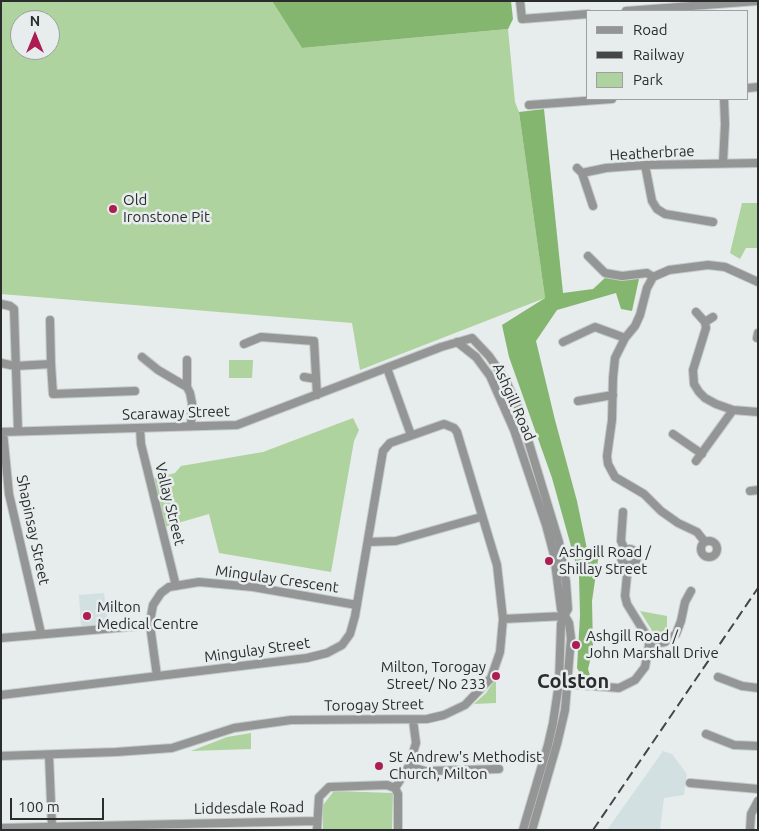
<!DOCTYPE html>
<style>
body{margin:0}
#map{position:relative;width:759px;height:831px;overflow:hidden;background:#e7ecec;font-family:Ubuntu,sans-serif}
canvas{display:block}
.frame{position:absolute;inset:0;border:2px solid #2b2d2d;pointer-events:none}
.legend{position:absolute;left:586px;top:10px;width:162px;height:90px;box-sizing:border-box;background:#e7ecec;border:1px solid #9ca0a0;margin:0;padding:6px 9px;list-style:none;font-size:15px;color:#2b2d2d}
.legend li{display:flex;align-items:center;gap:10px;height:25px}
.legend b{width:25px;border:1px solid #9ca0a0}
.north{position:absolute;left:10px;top:10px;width:50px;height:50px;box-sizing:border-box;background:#e7ecec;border:1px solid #9ca0a0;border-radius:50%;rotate:0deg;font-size:14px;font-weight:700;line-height:20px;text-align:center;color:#2b2d2d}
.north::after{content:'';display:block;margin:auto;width:18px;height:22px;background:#ad1d54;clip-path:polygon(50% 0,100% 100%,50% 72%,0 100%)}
.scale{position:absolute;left:10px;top:798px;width:94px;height:22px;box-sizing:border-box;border:2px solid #2b2d2d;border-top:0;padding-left:6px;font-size:15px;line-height:18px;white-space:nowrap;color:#2b2d2d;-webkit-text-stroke:4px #e7ecec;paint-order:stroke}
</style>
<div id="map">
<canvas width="759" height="831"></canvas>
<div class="frame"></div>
<ul class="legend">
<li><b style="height:6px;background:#949695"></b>Road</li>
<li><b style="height:6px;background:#454747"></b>Railway</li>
<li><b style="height:14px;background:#aed39f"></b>Park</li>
</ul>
<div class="north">N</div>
<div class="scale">100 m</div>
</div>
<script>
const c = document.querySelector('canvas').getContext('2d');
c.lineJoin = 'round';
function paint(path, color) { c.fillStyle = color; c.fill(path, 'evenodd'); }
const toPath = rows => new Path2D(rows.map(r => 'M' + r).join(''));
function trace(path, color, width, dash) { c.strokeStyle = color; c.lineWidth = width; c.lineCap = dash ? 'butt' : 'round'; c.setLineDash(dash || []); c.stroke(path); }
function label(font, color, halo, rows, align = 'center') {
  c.font = font + ' Ubuntu,sans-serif'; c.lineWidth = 5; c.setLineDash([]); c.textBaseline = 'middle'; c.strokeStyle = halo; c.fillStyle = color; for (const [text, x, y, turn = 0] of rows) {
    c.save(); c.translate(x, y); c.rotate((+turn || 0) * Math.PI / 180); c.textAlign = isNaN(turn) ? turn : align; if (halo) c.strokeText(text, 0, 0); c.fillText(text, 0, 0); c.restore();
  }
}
paint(toPath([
 [104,593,108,624,81,627,79,595],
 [663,751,672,754,687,774,684,795,664,798,660,830,607,830]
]), '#d3e0e1');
paint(toPath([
 [1,1,272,1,302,48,508,29,515,102,519,112,545,298,360,370,352,323,1,294],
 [20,20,50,20,50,50,20,50],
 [742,203,758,203,758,248,746,248,740,259,730,253],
 [229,360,253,360,252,378,229,378],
 [353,418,359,430,354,441,331,572,219,553,209,514,164,527,152,479,175,473,181,466,263,452],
 [640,611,667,616,667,627,670,627,670,634,665,636,656,637],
 [496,678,496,703,474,704,486,693],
 [251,733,251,749,191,751,227,737],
 [334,791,393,793,392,830,323,830,323,805]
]), '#aed39f');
paint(toPath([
 [272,1,511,1,513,19,508,29,302,48],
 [544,109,563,293,593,289,606,277,639,279,632,311,621,309,616,293,557,310,536,341,555,420,577,501,587,549,599,553,592,601,593,649,588,669,593,684,585,682,577,668,580,615,579,575,552,478,509,357,502,325,545,298,519,112]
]), '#85b66f');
const minor = toPath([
 [520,1,522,19,588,14],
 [626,11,757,1],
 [748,88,758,87],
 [529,105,612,99],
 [723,163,725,124,724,99],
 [645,165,652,201,657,209,665,214,713,222],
 [577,168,582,173,593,206],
 [582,173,606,168,645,165,758,163],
 [588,256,605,273,622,276,647,273,653,277],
 [653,277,647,288,640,315,635,326,625,338,615,358,613,378,612,420,607,456,608,464,615,477,644,494,661,511,678,523,697,532,705,542],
 [653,277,669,270,708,265,725,267,758,282],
 [1,304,10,306,14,309,18,431],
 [696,312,705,322,706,328,693,370,694,384,699,392,705,398,716,404,733,410,758,412],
 [50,320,51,364],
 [705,322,713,317],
 [757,338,758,333],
 [457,342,476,357,490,376,514,430,546,525,554,555,561,609,569,623,571,638,565,710,557,744,532,830],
 [563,342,595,327,625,338],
 [244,344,261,337,314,341,317,395],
 [142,357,158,370,187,387,190,393,192,403,191,426],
 [187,360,187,387],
 [1,363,15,366,51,364,53,394,135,391],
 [387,368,411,435],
 [304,377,316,379],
 [578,401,613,395],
 [140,428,141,444,176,586],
 [1,432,237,425,441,347,472,338,489,356,505,379,518,407,559,542,566,582,568,609,564,616,561,624,559,683,553,723,548,745,523,830],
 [3,432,9,494,41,633],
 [673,434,702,454],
 [696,461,733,410],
 [750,491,758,490],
 [623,512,621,541,625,550],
 '701 549a8 8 0 1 1 16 0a8 8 0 1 1-16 0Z',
 [368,542,396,541,481,517],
 '621 557a8 8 0 1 1 16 0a8 8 0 1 1-16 0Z',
 [503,619,564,616],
 [1,638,150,625],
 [649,645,665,642,676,634,681,621,685,602,691,591],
 [157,676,150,625,151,616,153,605,161,593,169,587,199,582,253,587,357,605],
 [718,677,742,686,758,688],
 [568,684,619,688,635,680,645,667,649,645,648,638,627,604,625,596,628,565],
 [1,695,307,658,327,653,342,645,350,634,355,616,383,451,390,443,444,424,454,428,457,432,497,565,503,619,500,652,491,678,465,705,444,715,427,719,291,720,234,728,172,748,116,752,1,756],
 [706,734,734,745,758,746],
 [49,755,52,827],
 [409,766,425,771,499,769],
 [690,783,758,789],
 [395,788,409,766,416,743,413,720],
 [1,828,316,821],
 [317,830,319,797,329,787,387,785,395,788,398,794,398,830],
 [750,830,751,814,758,801]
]);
trace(minor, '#c5caca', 10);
trace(minor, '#949695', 8);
trace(toPath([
 [593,830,758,588]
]), '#454747', 2, [10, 5]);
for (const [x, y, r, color] of [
 [113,209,5,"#ad1d54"],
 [549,561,5,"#ad1d54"],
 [87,616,5,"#ad1d54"],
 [576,645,5,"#ad1d54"],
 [496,676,5,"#ad1d54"],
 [379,766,5,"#ad1d54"]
]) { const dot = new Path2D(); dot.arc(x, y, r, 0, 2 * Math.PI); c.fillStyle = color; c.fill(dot); trace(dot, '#e7ecec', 2); }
label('15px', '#2b2d2d', '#e7ecec', [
 ["Heatherbrae",652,153,-3],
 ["Ashgill Road",514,402,66],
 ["Scaraway Street",176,413,-2],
 ["Vallay Street",170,504,76],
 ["Shapinsay Street",33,530,78],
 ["Mingulay Crescent",277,579,8],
 ["Mingulay Street",257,650,-8],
 ["Torogay Street",374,705,-1],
 ["Liddesdale Road",249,808,-1]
]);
label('15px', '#2b2d2d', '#e7ecec', [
 ["Old",123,200],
 ["Ironstone Pit",123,217],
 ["Ashgill Road /",559,552],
 ["Shillay Street",559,569],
 ["Milton",97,607],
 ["Medical Centre",97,624],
 ["Ashgill Road /",586,636],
 ["John Marshall Drive",586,653],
 ["Milton, Torogay",486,667,"right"],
 ["Street/ No 233",486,684,"right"],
 ["St Andrew's Methodist",389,757],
 ["Church, Milton",389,774]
], 'left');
label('bold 20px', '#2b2d2d', '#e7ecec', [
 ["Colston",573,681]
]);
</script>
